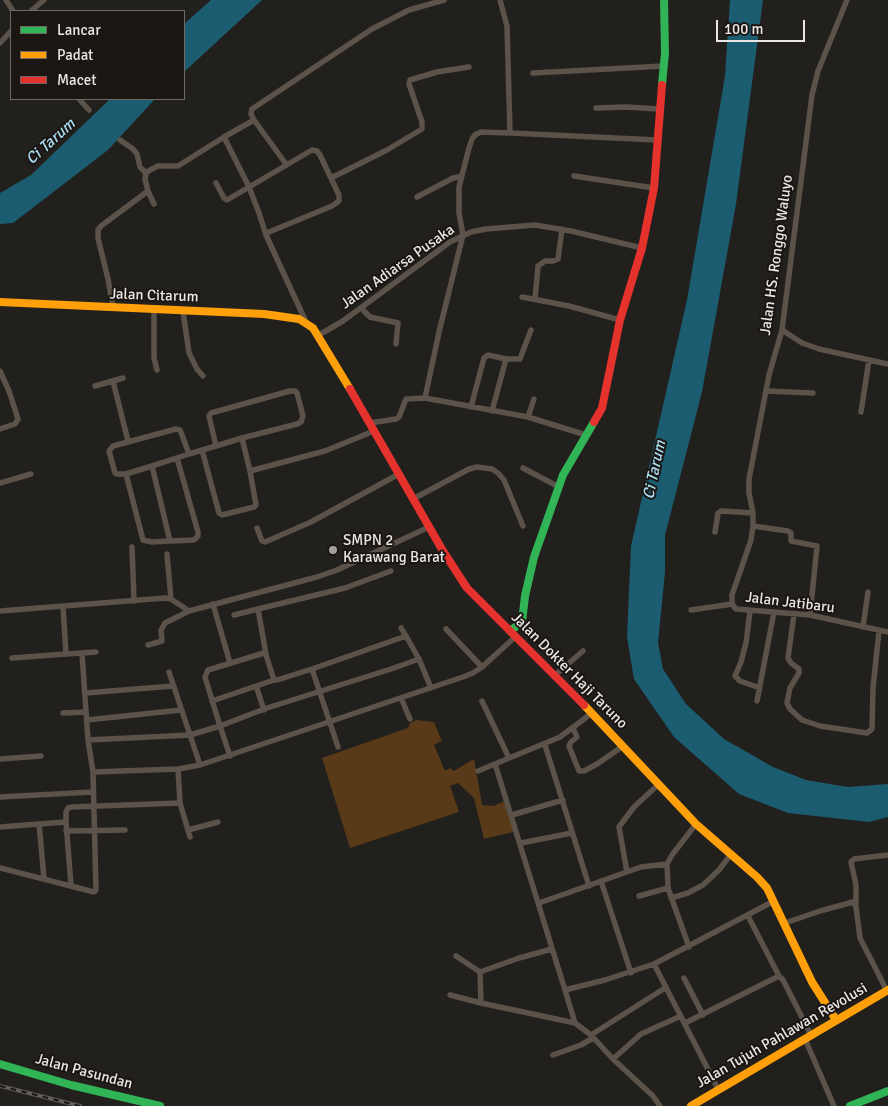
<!DOCTYPE html>
<style>
body{margin:0}
#map{position:relative;width:888px;height:1106px;overflow:hidden;background:#22201d;font-family:Signika,sans-serif}
canvas{display:block}
.legend{position:absolute;left:10px;top:10px;width:175px;height:90px;box-sizing:border-box;background:#1b1612;border:1px solid #6d6966;margin:0;padding:6px 9px;list-style:none;font-size:15px;color:#e9e6e3}
.legend li{display:flex;align-items:center;gap:10px;height:25px}
.legend b{width:25px;border:1px solid #6d6966}
.scale{position:absolute;left:716px;top:20px;width:89px;height:22px;box-sizing:border-box;border:2px solid #e9e6e3;border-top:0;padding-left:6px;font-size:15px;line-height:18px;white-space:nowrap;color:#e9e6e3;-webkit-text-stroke:4px #1b1612;paint-order:stroke}
</style>
<div id="map">
<canvas width="888" height="1106"></canvas>
<ul class="legend">
<li><b style="height:6px;background:#30b455"></b>Lancar</li>
<li><b style="height:6px;background:#ff9f0a"></b>Padat</li>
<li><b style="height:6px;background:#e5322d"></b>Macet</li>
</ul>
<div class="scale">100 m</div>
</div>
<script>
const c = document.querySelector('canvas').getContext('2d');
c.lineJoin = 'round';
function paint(path, color) { c.fillStyle = color; c.fill(path, 'evenodd'); }
const toPath = rows => new Path2D(rows.map(r => 'M' + r).join(''));
function trace(path, color, width, dash) { c.strokeStyle = color; c.lineWidth = width; c.lineCap = dash ? 'butt' : 'round'; c.setLineDash(dash || []); c.stroke(path); }
function label(font, color, halo, rows, align = 'center') {
  c.font = font + ' Signika,sans-serif'; c.lineWidth = 4; c.setLineDash([]); c.textBaseline = 'middle'; c.strokeStyle = halo; c.fillStyle = color; for (const [text, x, y, turn = 0] of rows) {
    c.save(); c.translate(x, y); c.rotate((+turn || 0) * Math.PI / 180); c.textAlign = isNaN(turn) ? turn : align; if (halo) c.strokeText(text, 0, 0); c.fillText(text, 0, 0); c.restore();
  }
}
paint(toPath([
 [416,720,434,722,442,741,434,745,445,771,450,768,454,771,474,759,482,805,494,806,504,801,517,831,484,839,474,798,458,783,450,786,459,812,350,848,322,758,408,728,410,723]
]), '#583a18');
paint(toPath([
 [211,0,262,0,184,72,184,24],
 [730,0,763,0,736,204,702,392,665,535,665,572,658,643,663,669,686,704,724,739,773,767,806,780,848,787,888,784,888,817,869,822,788,813,739,794,674,737,634,679,627,637,631,546,687,300,725,76],
 [110,99,155,99,108,150,13,223,0,224,0,193,31,175]
]), '#1c5c70');
trace(toPath([
 [6,0,13,11],
 [500,0,507,26,510,133],
 [31,11,44,0],
 [0,43,11,31],
 [533,73,664,66],
 [79,99,89,110],
 [596,108,626,107,659,109],
 [224,137,249,187,259,213,266,235],
 [120,140,133,149,137,154,140,167,146,173],
 [286,164,254,120,251,114,252,109,372,29,409,10,444,0],
 [574,176,654,188],
 [331,178,387,150,422,129,422,122,409,84,410,80,437,72,469,67],
 [216,183,224,198,227,200,312,150,317,151,320,155,339,195,339,201,332,206,269,232,266,235,306,322],
 [148,191,154,204],
 [417,197,453,178,462,176],
 [522,297,569,306,620,320],
 [535,299,538,266,545,261,553,261,558,259,562,229],
 [113,307,108,279,98,238,98,230,101,226,148,191,145,179,146,173,150,170,158,166,178,166,224,137,254,120],
 [361,308,370,317,398,323,396,344],
 [154,310,154,358,157,370],
 [183,311,189,353,197,369,203,376],
 [782,330,802,343,819,349,888,364],
 [319,335,343,321,450,242,471,232,486,229,535,225,571,231,642,248],
 [0,371,9,391,18,419,15,424,0,429],
 [113,381,128,441],
 [95,386,123,378],
 [766,391,813,393],
 [425,398,439,332,463,235,459,213,459,187,469,148,472,139,475,135,481,132,510,133,657,140],
 [471,407,484,358,488,355,506,359,520,359,531,330],
 [492,411,506,359],
 [861,412,869,360],
 [528,417,534,399],
 [370,423,396,419,399,417,406,399,425,398,528,417,586,435],
 [242,438,250,471,325,451,374,431],
 [202,450,219,513,222,515,254,507,256,505,250,471],
 [189,454,182,435,180,430,176,429,113,446,109,451,115,473,117,474,126,474,152,466,189,454,216,446,242,438,297,424,301,422,303,416,297,393,295,391,290,391,211,413,209,416,216,446],
 [152,466,170,541,194,540,198,536,198,532,177,458],
 [523,468,559,487],
 [126,474,143,540,152,542,170,541],
 [0,483,31,474],
 [413,499,469,469,477,467,492,469,498,473,504,480,523,526],
 [753,526,788,531,791,533,791,541,817,546,810,615],
 [257,528,262,541,265,542,311,522,399,474],
 [715,532,718,513,721,511,753,513],
 [132,547,134,601],
 [167,554,171,599],
 [213,604,230,663],
 [732,604,732,595,751,540,753,526,753,513,749,493,749,479,769,375,782,330,812,95,818,71,847,0],
 [732,604,736,609,810,615,888,632],
 [63,606,66,654,96,652],
 [258,609,345,588,391,571],
 [691,610,732,604],
 [0,611,165,598,171,599,189,611],
 [750,611,746,643,741,662,735,676,740,681,760,688],
 [794,614,788,658,791,663,799,669,799,673,790,688,787,703,790,709,802,720,820,726,867,733,872,729,873,688,879,631],
 [234,615,258,609,266,654],
 [863,627,868,592],
 [401,628,406,636],
 [446,629,482,667],
 [148,645,162,641,161,630,165,623,189,611,317,577,337,570,429,527],
 [12,658,66,654],
 [312,669,338,747],
 [169,672,200,765],
 [554,676,583,651],
 [256,686,264,710],
 [86,693,173,686],
 [401,698,410,719],
 [212,701,274,680,277,680,312,669,406,636,419,659,431,688],
 [482,701,509,758],
 [757,701,774,612],
 [63,713,86,712],
 [87,720,181,710],
 [573,728,577,737,571,742,569,746,579,771,584,771,597,764,623,746],
 [88,740,190,735,220,726,205,677,208,670,264,653,266,655,274,680],
 [545,745,589,886],
 [230,756,220,726,267,708,391,669,419,659],
 [0,759,41,756],
 [495,764,565,990],
 [478,771,560,737,592,713],
 [93,772,178,769,200,765,463,677,473,673,482,667,515,637],
 [0,797,93,792],
 [180,803,190,837],
 [512,815,563,800],
 [39,824,66,822],
 [0,827,39,824,44,878],
 [188,830,218,822],
 [66,831,125,830],
 [521,843,572,833],
 [667,864,668,888,689,947],
 [0,868,94,892,96,890,93,772,88,740,82,653],
 [627,872,619,827,634,807,659,784],
 [601,881,631,973],
 [71,885,66,822,66,812,68,808,72,807,180,803,178,769],
 [639,896,668,888],
 [671,898,688,893,703,885,719,870,731,854],
 [539,903,641,867,667,864,672,855,696,824],
 [856,904,856,885,851,862,854,859,888,855],
 [785,923,820,911,853,902,856,907,860,938,887,991],
 [456,956,480,972,519,958,552,949],
 [654,964,718,1089],
 [480,972,481,1003],
 [779,976,783,980,811,1035],
 [684,978,703,1015],
 [450,995,481,1003,575,1023,591,1035,613,1059,653,1096,660,1106],
 [575,1023,565,990,605,980,654,964,774,901],
 [685,1023,779,976,748,916],
 [591,1035,665,988],
 [805,1039,834,1106],
 [553,1055,581,1045,593,1038],
 [613,1059,641,1034,681,1016]
]), '#5b5249', 5.5);
trace(toPath([
 [662,85,665,53,664,0],
 [510,631,522,622,525,596,534,557,563,475,594,422],
 [0,1064,71,1085,160,1106],
 [850,1106,888,1091]
]), '#30b455', 8);
trace(toPath([
 [0,302,264,314,299,319,313,328,350,389],
 [584,705,696,824,757,877,767,888,812,982,836,1020],
 [691,1106,888,990]
]), '#ff9f0a', 8);
trace(toPath([
 [350,389,443,551,467,588,584,705],
 [594,422,602,408,620,320,642,248,654,188,662,85]
]), '#e5322d', 8);
const rail = toPath([
 [0,1086,80,1106]
]);
trace(rail, '#615c57', 4);
trace(rail, '#1b1612', 2, [5.5]);
for (const [x, y, r, color] of [
 [333,550,5,"#a3a19e"]
]) { const dot = new Path2D(); dot.arc(x, y, r, 0, 2 * Math.PI); c.fillStyle = color; c.fill(dot); trace(dot, '#1b1612', 2); }
label('15px', '#e9e6e3', '#1b1612', [
 ["Jalan HS. Ronggo Waluyo",777,255,-82],
 ["Jalan Adiarsa Pusaka",398,267,-35],
 ["Jalan Citarum",154,296,2],
 ["Jalan Jatibaru",790,603,7],
 ["Jalan Dokter Haji Taruno",569,671,45],
 ["Jalan Tujuh Pahlawan Revolusi",782,1036,-30],
 ["Jalan Pasundan",84,1072,15]
]);
label('15px', '#e9e6e3', '#1b1612', [
 ["SMPN 2",343,541],
 ["Karawang Barat",343,558]
], 'left');
label('italic 16px', '#a6ddf1', '#1b1612', [
 ["Ci Tarum",51,142,-42],
 ["Ci Tarum",655,470,-78]
]);
</script>
